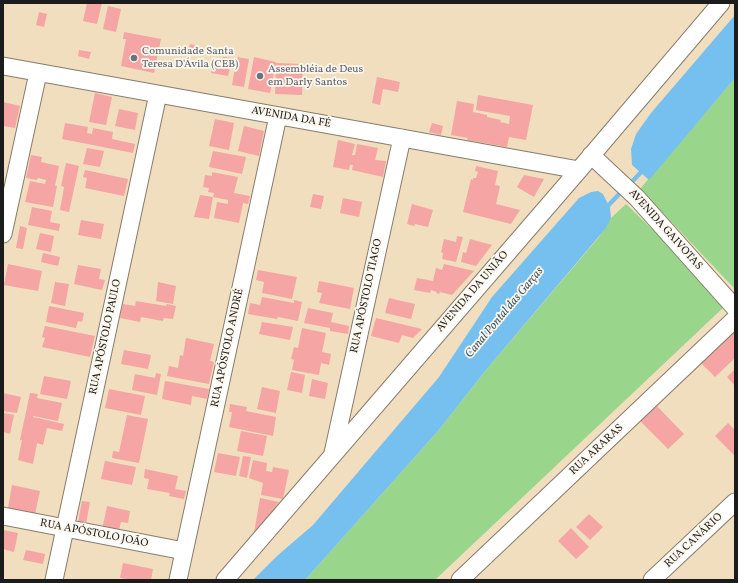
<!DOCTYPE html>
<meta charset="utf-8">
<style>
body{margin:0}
#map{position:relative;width:738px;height:583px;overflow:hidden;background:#f1debe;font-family:Vollkorn,serif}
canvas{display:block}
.frame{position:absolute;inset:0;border:4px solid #1c1c1c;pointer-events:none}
</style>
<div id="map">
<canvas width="738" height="583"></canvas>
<div class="frame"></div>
</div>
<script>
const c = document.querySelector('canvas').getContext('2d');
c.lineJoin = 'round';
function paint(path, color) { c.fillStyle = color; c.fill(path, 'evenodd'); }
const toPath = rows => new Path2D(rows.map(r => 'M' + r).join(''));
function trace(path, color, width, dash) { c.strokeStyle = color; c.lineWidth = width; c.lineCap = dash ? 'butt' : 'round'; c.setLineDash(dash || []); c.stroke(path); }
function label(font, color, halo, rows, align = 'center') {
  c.font = font + ' Vollkorn,serif'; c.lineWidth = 3.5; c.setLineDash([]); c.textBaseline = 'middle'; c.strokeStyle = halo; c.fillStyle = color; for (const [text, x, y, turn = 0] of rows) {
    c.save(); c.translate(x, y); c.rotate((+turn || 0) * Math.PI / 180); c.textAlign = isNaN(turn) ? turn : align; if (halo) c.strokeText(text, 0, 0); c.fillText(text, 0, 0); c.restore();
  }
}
paint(toPath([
 [735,78,735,289,640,189],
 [626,204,679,255,726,305,435,580,305,580,438,431,486,370,599,237,611,218]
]), '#99d68b');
paint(toPath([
 [735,15,735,78,649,180,632,165,631,149,636,134,651,113],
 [598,191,603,194,610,208,611,218,606,228,486,370,438,431,305,580,253,580,277,556,313,525,439,377,492,297,579,198,591,192]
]), '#76c0ef');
trace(toPath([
 [629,185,644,169],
 [605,209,623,190]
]), '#76c0ef', 4.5);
paint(toPath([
 [87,3,102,3,97,24,83,21],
 [108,6,121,9,116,32,103,29],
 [39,12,47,14,44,27,36,25],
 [124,32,161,39,154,73,121,66,126,39,123,39],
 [190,44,199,46,198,53,188,51],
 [79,50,91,52,89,59,78,56],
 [223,57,232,58,228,76,211,73,213,64,222,66],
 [237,57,249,59,244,87,232,85],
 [254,57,276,62,276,63,303,64,302,95,275,94,276,63,270,93,248,89],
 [377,77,400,82,398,92,383,89,380,105,372,103],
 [95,93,112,97,106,125,89,122],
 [478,95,533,105,526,140,509,137,507,147,467,140,468,138,451,135,457,101,474,104,473,112,487,115,487,117,501,120,500,122,509,124,510,116,476,110],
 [3,102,20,106,15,128,3,126],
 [119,109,138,113,135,130,115,126],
 [215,119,234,123,229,150,209,146],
 [65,123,88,127,87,133,92,134,93,128,113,132,112,139,135,144,133,153,62,139],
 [432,123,443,126,441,135,429,132],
 [244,126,264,131,259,156,238,151],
 [338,140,355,144,352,155,355,155,357,144,378,148,375,160,386,161,383,177,352,170,353,165,350,165,349,170,333,167],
 [87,148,104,151,100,167,83,164],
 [213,151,246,157,242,174,209,167],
 [31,155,42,157,41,162,59,166,55,186,57,186,53,207,25,202,30,181,45,184,46,180,38,178,37,180,26,178],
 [66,163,79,166,69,212,60,210,64,187,61,186],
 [476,166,498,171,495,185,500,186,496,204,520,210,511,224,463,212,471,179,473,180,473,178,476,178,478,172,475,171],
 [85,170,128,179,124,196,85,188,87,178,83,177],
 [212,172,238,177,234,193,250,196,248,204,243,203,239,223,214,218,217,202,228,204,228,200,213,197,214,193,208,192,209,188,203,187,205,175,212,176],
 [524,175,544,179,534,197,517,187],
 [313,194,324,196,321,209,310,207],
 [200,195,213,197,209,219,194,217],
 [343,198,362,202,359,217,340,213],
 [412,204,433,210,428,227,415,224,414,226,407,224],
 [32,207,52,211,50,222,60,224,59,231,28,225],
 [81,220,104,224,101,239,78,235],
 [20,226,27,228,23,249,16,248],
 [40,233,54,236,51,252,36,249],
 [457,236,463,237,456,262,442,259,443,253,441,252,444,239,456,242],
 [470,239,492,245,476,266,461,262,463,252,466,253],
 [43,253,60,257,58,266,41,262],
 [8,264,42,271,38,291,4,285],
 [444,264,474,271,452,295,440,292,439,294,436,293,437,292,431,290,430,293,414,290,417,278,433,281,436,268,442,270],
 [78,265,101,269,99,279,105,280,102,290,74,284],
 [258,270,297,277,292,299,262,293,264,282,256,280],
 [319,281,354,288,350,309,319,303,322,293,317,292],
 [55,282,69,284,65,306,51,303],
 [158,282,176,286,173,304,156,301],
 [262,297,294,303,294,300,302,302,298,321,278,317,277,319,248,314,250,303,260,305],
 [389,298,415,304,411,319,385,313],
 [136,301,166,306,167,304,176,306,173,319,164,318,163,321,141,317,140,322,120,318,123,304,135,306],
 [49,306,84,313,82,322,78,321,76,328,46,322],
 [308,308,333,313,331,322,349,326,348,334,330,331,330,328,304,323],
 [376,318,422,329,413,338,402,335,399,343,371,336],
 [262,322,293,327,290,340,259,334],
 [45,326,95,336,90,357,42,347,45,338,42,337],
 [735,327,735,358,715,377,700,362],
 [302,328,326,333,322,352,331,354,329,365,321,363,319,375,292,370,294,360,291,359,294,347,298,348],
 [186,338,214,344,210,361,214,362,209,384,167,376,169,366,178,368,180,355,183,356],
 [124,350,151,355,148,369,121,364],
 [735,369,735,386,727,377],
 [291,372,305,375,302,393,287,390],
 [156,373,161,374,157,395,132,390,135,374,155,378],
 [44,376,71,381,67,399,40,394],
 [312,379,328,383,325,399,309,396],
 [165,381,209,389,207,399,192,396,191,405,162,399],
 [262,387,280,391,276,413,257,409],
 [109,389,145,396,141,415,105,408],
 [3,393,21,397,17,413,3,411],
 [30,393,38,394,37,398,62,403,58,421,33,416,33,417,64,424,62,431,47,428,43,445,37,443,33,464,18,460,22,440,20,440],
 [654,403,684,434,668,449,638,419],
 [230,404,247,407,246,411,276,417,273,436,229,427,232,412,229,412],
 [3,413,14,415,10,434,3,432],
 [127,415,148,419,139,463,112,458,113,451,119,452],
 [728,423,735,430,735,456,715,436],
 [241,431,267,436,263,456,237,451],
 [218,453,240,457,236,476,214,472],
 [243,456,251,457,247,478,239,476],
 [253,460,267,463,266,471,272,472,273,467,289,470,283,499,261,495,263,483,249,478],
 [105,461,136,467,132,485,101,479],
 [145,469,178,476,175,489,186,491,184,499,169,496,170,493,147,489,149,479,144,478],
 [12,485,40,491,35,514,8,508],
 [260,498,279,502,257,534,254,533],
 [82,501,90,502,86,524,78,522],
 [107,506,130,511,128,523,121,522,118,533,102,530],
 [589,514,603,527,590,540,576,527],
 [571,528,589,547,576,559,558,541],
 [3,530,18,533,14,552,3,549],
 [26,550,45,554,43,564,23,560],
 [123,563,153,569,151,580,133,580,120,578]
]), '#f5a5a4');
const minor = toPath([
 [3,66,579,170],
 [591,155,637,198,735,308],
 [3,234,38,73],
 [333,453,402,138],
 [3,516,184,551],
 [54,580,158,94],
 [178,580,278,116],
 [225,580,579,170,721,3],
 [460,580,735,319],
 [652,580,735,502]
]);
trace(minor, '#867d6d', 19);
trace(minor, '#fff', 17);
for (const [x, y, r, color] of [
 [134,58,4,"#6b7280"],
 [260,76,4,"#6b7280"]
]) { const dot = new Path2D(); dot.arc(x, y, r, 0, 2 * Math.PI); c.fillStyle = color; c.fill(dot); trace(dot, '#fbf7ec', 1.5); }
label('11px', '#5b616d', '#fbf7ec', [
 ["Comunidade Santa",142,52],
 ["Teresa D'Ávila (CEB)",142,65],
 ["Assembléia de Deus",268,70],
 ["em Darly Santos",268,83]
], 'left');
label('11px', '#1c1c1c', '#fbf7ec', [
 ["AVENIDA DA FÉ",291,118,10],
 ["AVENIDA GAIVOTAS",665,230,48],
 ["AVENIDA DA UNIÃO",473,292,-49],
 ["RUA APÓSTOLO TIAGO",367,296,-78],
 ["RUA APÓSTOLO PAULO",106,337,-78],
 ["RUA APÓSTOLO ANDRÉ",228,348,-78],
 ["RUA ARARAS",597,450,-43],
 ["RUA APÓSTOLO JOÃO",94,534,11],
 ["RUA CANÁRIO",694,541,-43]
]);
label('italic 12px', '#3c5566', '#fbf7ec', [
 ["Canal Pontal das Garças",505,313,-50]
]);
</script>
